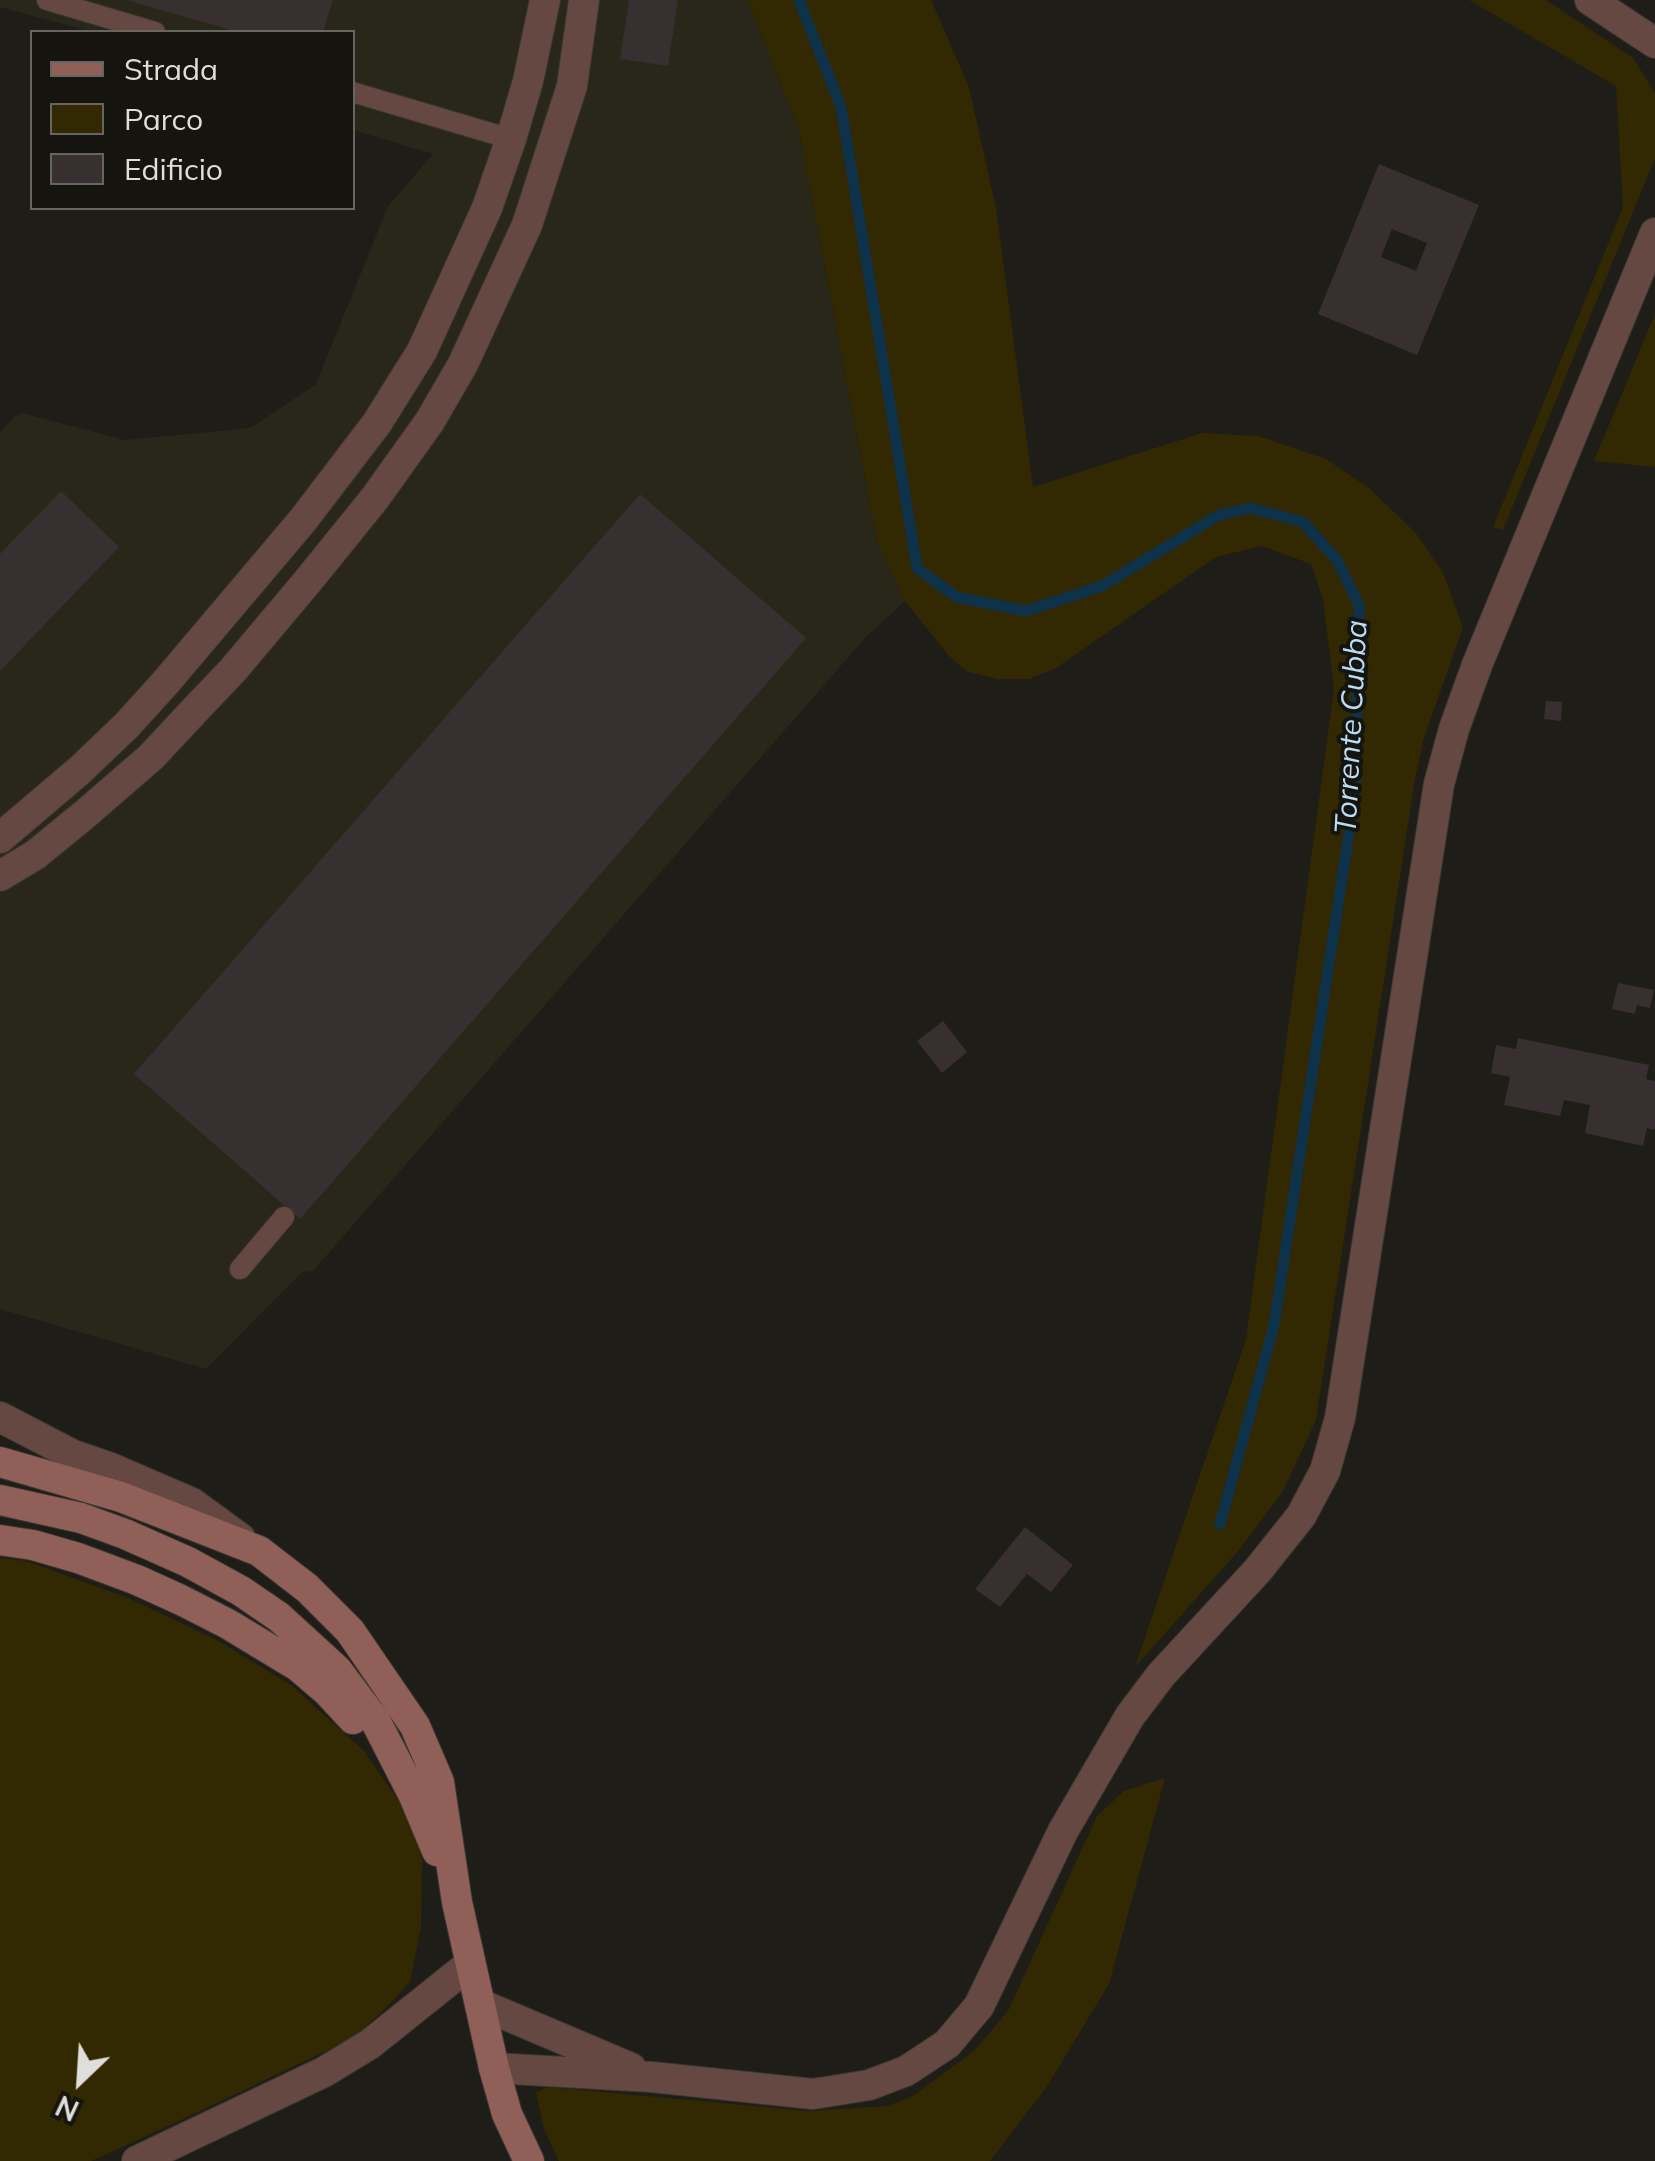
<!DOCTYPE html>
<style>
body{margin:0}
#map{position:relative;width:1655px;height:2161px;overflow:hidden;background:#1f1d17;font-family:Mulish,sans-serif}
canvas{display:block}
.legend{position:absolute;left:30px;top:30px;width:325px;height:180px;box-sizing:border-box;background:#15140e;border:2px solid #666560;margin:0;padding:12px 18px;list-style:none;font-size:30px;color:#dfdeda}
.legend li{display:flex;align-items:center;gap:20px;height:50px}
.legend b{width:50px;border:2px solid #666560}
.north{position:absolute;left:30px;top:2031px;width:100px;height:100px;-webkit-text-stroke:8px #15140e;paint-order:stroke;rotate:205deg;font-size:28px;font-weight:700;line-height:40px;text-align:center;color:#dfdeda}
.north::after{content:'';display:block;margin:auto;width:35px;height:45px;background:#dfdeda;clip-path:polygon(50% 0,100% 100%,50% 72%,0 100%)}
</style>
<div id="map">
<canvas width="1655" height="2161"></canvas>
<ul class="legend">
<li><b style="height:12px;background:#905f57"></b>Strada</li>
<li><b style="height:28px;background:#322902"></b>Parco</li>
<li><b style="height:28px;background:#383030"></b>Edificio</li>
</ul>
<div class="north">N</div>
</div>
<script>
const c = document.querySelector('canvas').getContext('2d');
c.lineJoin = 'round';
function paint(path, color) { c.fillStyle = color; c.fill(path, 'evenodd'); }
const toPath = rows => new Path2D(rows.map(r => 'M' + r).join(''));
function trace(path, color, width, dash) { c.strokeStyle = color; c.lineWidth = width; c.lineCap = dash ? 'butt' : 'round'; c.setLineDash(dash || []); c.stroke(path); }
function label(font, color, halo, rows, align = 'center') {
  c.font = font + ' Mulish,sans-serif'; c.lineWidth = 8; c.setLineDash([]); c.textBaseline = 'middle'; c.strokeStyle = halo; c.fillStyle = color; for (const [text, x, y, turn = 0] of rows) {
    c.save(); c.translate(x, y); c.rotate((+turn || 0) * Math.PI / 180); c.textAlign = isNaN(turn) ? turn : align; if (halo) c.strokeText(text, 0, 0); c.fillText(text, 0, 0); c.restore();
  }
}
paint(toPath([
 [0,0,748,0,799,131,877,541,905,601,865,638,313,1271,302,1272,206,1369,0,1309,0,432,15,416,22,413,125,440,250,428,316,384,388,206,433,154,353,130,352,32,92,32,0,7]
]), '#29261a');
paint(toPath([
 [748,0,931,0,969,87,996,208,1033,487,1202,433,1258,436,1326,459,1369,488,1416,533,1443,573,1463,627,1424,738,1415,779,1316,1420,1283,1491,1239,1550,1135,1667,1246,1339,1334,689,1323,599,1311,564,1262,546,1216,557,1056,668,1029,679,997,679,968,672,949,656,905,601,877,541,799,131],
 [1469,0,1546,0,1633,58,1655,93,1655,158,1503,530,1493,527,1623,207,1616,86],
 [1655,314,1655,467,1594,461],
 [0,1558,26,1561,128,1598,215,1639,291,1685,364,1751,407,1813,422,1858,421,1926,410,1982,388,2006,353,2038,179,2121,91,2161,0,2161],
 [1165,1778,1109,1984,1046,2088,990,2161,559,2161,544,2129,536,2092,548,2087,808,2111,887,2106,913,2096,974,2051,1008,2011,1097,1816,1124,1791]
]), '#322902');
trace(toPath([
 [799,0,841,107,917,568,956,597,1026,611,1102,586,1219,515,1250,508,1303,522,1337,560,1359,605,1355,793,1274,1325,1220,1524]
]), '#0e3249', 11);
paint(toPath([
 [127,0,333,0,323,32,237,32],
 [629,0,678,0,668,66,620,59],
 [1379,164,1479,205,1417,355,1318,314],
 [1392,229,1427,243,1416,271,1381,257],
 [61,491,119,547,0,671,0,554],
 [640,494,806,638,300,1219,134,1074],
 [1546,701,1562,702,1561,721,1544,719],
 [1618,983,1654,990,1650,1008,1637,1005,1635,1014,1612,1009],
 [943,1021,967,1052,942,1073,917,1041],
 [1518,1038,1649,1065,1646,1079,1655,1081,1655,1127,1654,1130,1647,1128,1643,1146,1585,1133,1590,1105,1564,1100,1560,1116,1504,1105,1510,1077,1491,1073,1496,1045,1516,1049],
 [1025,1527,1073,1565,1051,1592,1027,1574,1000,1607,975,1589]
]), '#383030');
const service = toPath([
 [47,0,155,32],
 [352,92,511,139],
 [240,1269,284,1217]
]);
const minor = toPath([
 [1590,0,1655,43],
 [0,838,80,770,127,725,166,682,303,520,377,423,422,351,487,208,511,139,528,81,545,0],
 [0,876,35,855,84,815,151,757,194,711,233,670,307,582,375,498,430,421,463,364,527,225,572,86,584,0],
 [0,1417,73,1455,111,1468,192,1503,240,1538],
 [480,2004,631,2068],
 [494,2068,652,2077,813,2094,869,2085,906,2071,947,2044,979,2006,1063,1831,1130,1716,1161,1675,1258,1570,1301,1516,1325,1471,1340,1418,1439,784,1454,729,1477,665,1655,233],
 [137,2161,324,2072,370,2044,470,1964]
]);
const secondary = toPath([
 [0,1462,121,1497,259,1551,307,1588,350,1631,415,1726,439,1782,457,1902,494,2068,507,2114,529,2161],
 [0,1500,81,1518,125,1534,188,1562,241,1591,279,1617,337,1670,376,1722,414,1796,437,1851],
 [0,1540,33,1545,78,1558,137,1580,181,1600,228,1624,299,1667,327,1691,353,1719]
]);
trace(service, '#3a3832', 22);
trace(minor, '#3a3832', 32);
trace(secondary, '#3a3832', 32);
trace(service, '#664842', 20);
trace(minor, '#664842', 30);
trace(secondary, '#905f57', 30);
label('italic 30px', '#badcf5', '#15140e', [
 ["Torrente Cubba",1352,727,-87]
]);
</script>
